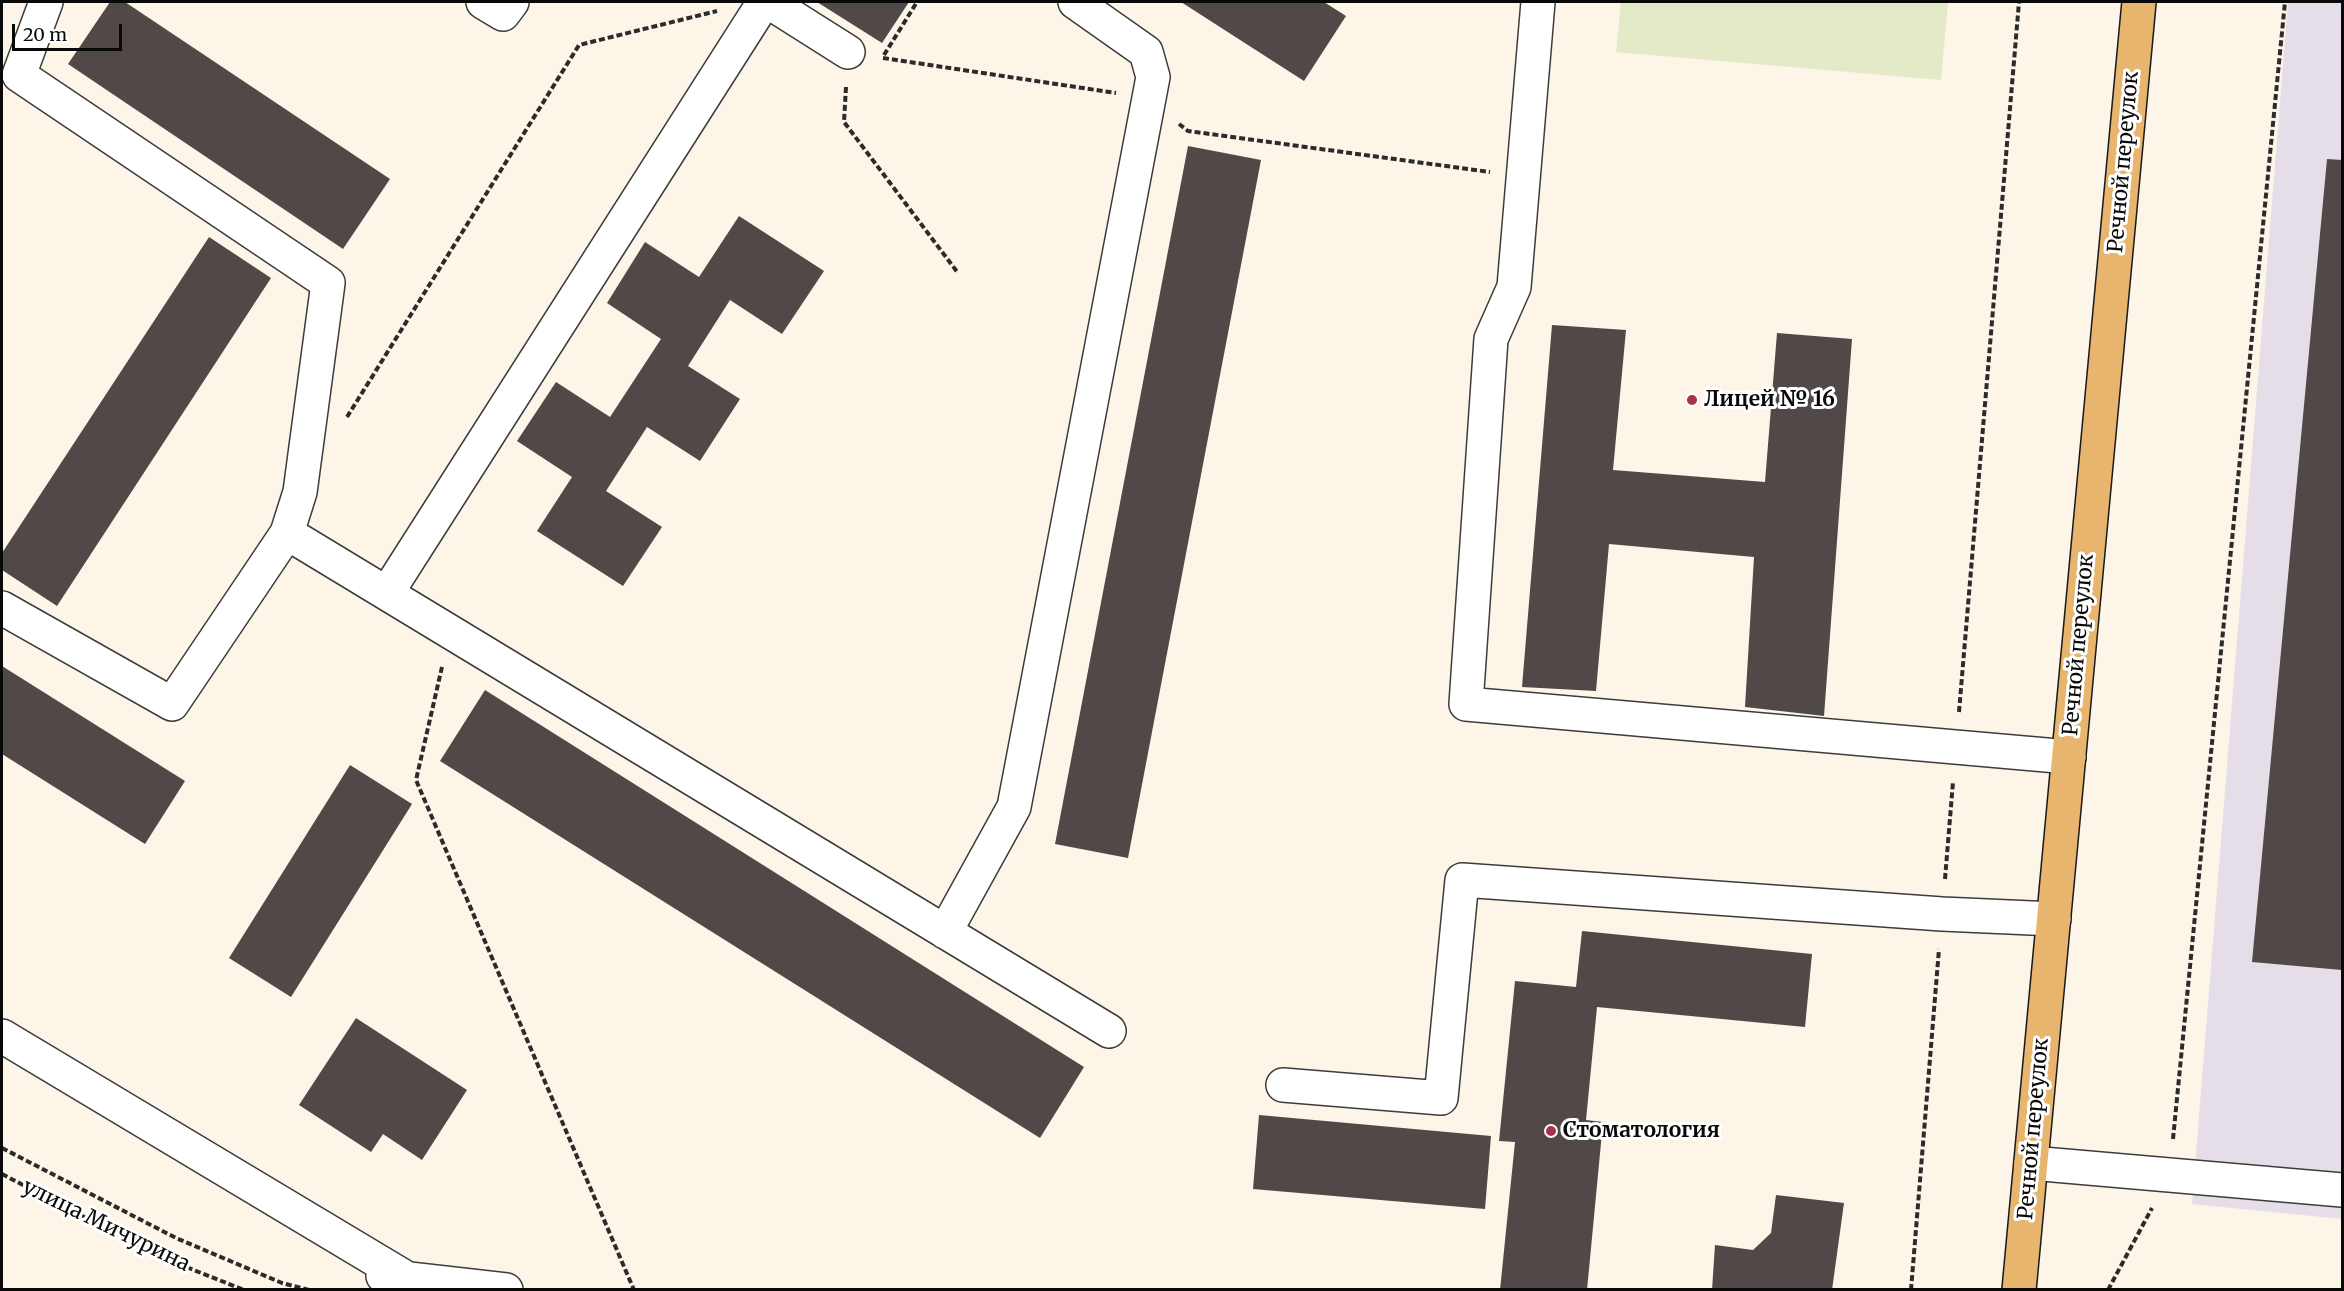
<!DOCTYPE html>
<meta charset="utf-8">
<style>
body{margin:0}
#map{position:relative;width:2344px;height:1291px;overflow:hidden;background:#fcf5e8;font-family:Merriweather,serif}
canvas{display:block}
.frame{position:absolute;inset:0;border:3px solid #090909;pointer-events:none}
.scale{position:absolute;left:12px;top:24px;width:110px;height:27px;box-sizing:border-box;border:3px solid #090909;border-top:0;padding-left:8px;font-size:18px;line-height:21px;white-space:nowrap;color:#090909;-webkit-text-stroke:4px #fff;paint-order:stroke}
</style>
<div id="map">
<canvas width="2344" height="1291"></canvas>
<div class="frame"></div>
<div class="scale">20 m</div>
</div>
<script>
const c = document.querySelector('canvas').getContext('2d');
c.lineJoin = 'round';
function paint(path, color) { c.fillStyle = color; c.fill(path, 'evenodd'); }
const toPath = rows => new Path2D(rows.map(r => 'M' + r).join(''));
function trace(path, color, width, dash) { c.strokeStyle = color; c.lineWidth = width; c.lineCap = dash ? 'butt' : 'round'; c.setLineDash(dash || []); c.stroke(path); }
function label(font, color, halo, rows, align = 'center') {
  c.font = font + ' Merriweather,serif'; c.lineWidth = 6; c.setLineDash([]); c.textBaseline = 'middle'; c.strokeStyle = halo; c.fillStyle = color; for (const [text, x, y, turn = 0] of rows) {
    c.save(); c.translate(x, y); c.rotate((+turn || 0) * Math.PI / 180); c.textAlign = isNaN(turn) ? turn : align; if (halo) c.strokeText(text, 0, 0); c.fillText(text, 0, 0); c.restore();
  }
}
paint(toPath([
 [2288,2,2342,2,2342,1219,2192,1204]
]), '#e5dee8');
paint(toPath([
 [1621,2,1948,2,1941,80,1616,52]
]), '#e4eac8');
paint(toPath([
 [110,2,125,2,390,179,343,249,68,64],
 [817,2,909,2,882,43],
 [1181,2,1324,2,1346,16,1304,81],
 [1188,146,1261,160,1128,858,1055,844],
 [2327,159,2342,160,2342,970,2252,962],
 [739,216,824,271,782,334,730,300,688,366,740,399,700,461,647,427,606,491,662,527,623,586,537,531,572,477,517,441,556,382,610,417,661,339,607,303,645,242,699,277],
 [209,237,271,278,57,606,2,570,2,553],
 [1552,325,1626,330,1613,470,1765,482,1777,333,1852,339,1824,716,1745,707,1754,557,1609,544,1596,691,1522,687],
 [2,666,185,781,145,844,2,754],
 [485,690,1084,1067,1040,1138,440,761],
 [350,765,412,804,291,997,229,958],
 [1582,931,1812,954,1805,1027,1597,1007,1586,1120,1603,1122,1587,1290,1500,1290,1515,1142,1499,1141,1515,981,1576,987],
 [356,1018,467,1090,422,1160,383,1134,371,1152,299,1105],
 [1259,1115,1491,1136,1485,1209,1253,1189],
 [1776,1195,1844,1203,1832,1290,1712,1290,1715,1245,1753,1250,1771,1233]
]), '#504947');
const minor = toPath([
 [483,2,503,14,512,2],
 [769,2,848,52],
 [1538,2,1514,287,1491,339,1466,704,2069,757],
 [287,533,1109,1031],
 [387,593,764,2],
 [2,608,172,704,287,533,300,492,328,283,19,75,46,2],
 [945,932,1014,807,1153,77,1146,52,1075,2],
 [2,1036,406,1278],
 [1283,1085,1441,1098,1462,880,1942,914,2054,919],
 [2031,1163,2342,1190],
 [383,1276,506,1290]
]);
const major = toPath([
 [2019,1290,2139,2]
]);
trace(minor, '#3c3c3c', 36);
trace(major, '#1a1a1a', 36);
trace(toPath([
 [884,55,917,2],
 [883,58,1116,93],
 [846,87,844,122,958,273],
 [1179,124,1188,131,1490,172],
 [347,417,579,45,717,11],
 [442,667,416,780,634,1290],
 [1959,712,2019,2],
 [1945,879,1953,782],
 [2173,1139,2285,2],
 [2,1148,176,1238,282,1283,309,1290],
 [2,1174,161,1257,244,1290],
 [1911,1290,1939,949],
 [2108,1290,2152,1208]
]), '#2b2b2b', 4, [6, 3]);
trace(minor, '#fff', 33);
trace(major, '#e7b56d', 33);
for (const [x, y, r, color] of [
 [1692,400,6,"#a7344c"],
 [1551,1131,6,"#a7344c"]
]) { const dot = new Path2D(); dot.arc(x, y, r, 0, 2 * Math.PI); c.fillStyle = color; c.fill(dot); trace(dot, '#fff', 2); }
label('21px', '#090909', '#fff', [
 ["Речной переулок",2124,162,-85],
 ["Речной переулок",2079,645,-85],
 ["Речной переулок",2034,1129,-85],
 ["улица Мичурина",106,1226,26]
]);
label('bold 21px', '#090909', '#fff', [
 ["Лицей № 16",1704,400],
 ["Стоматология",1563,1131]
], 'left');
</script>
